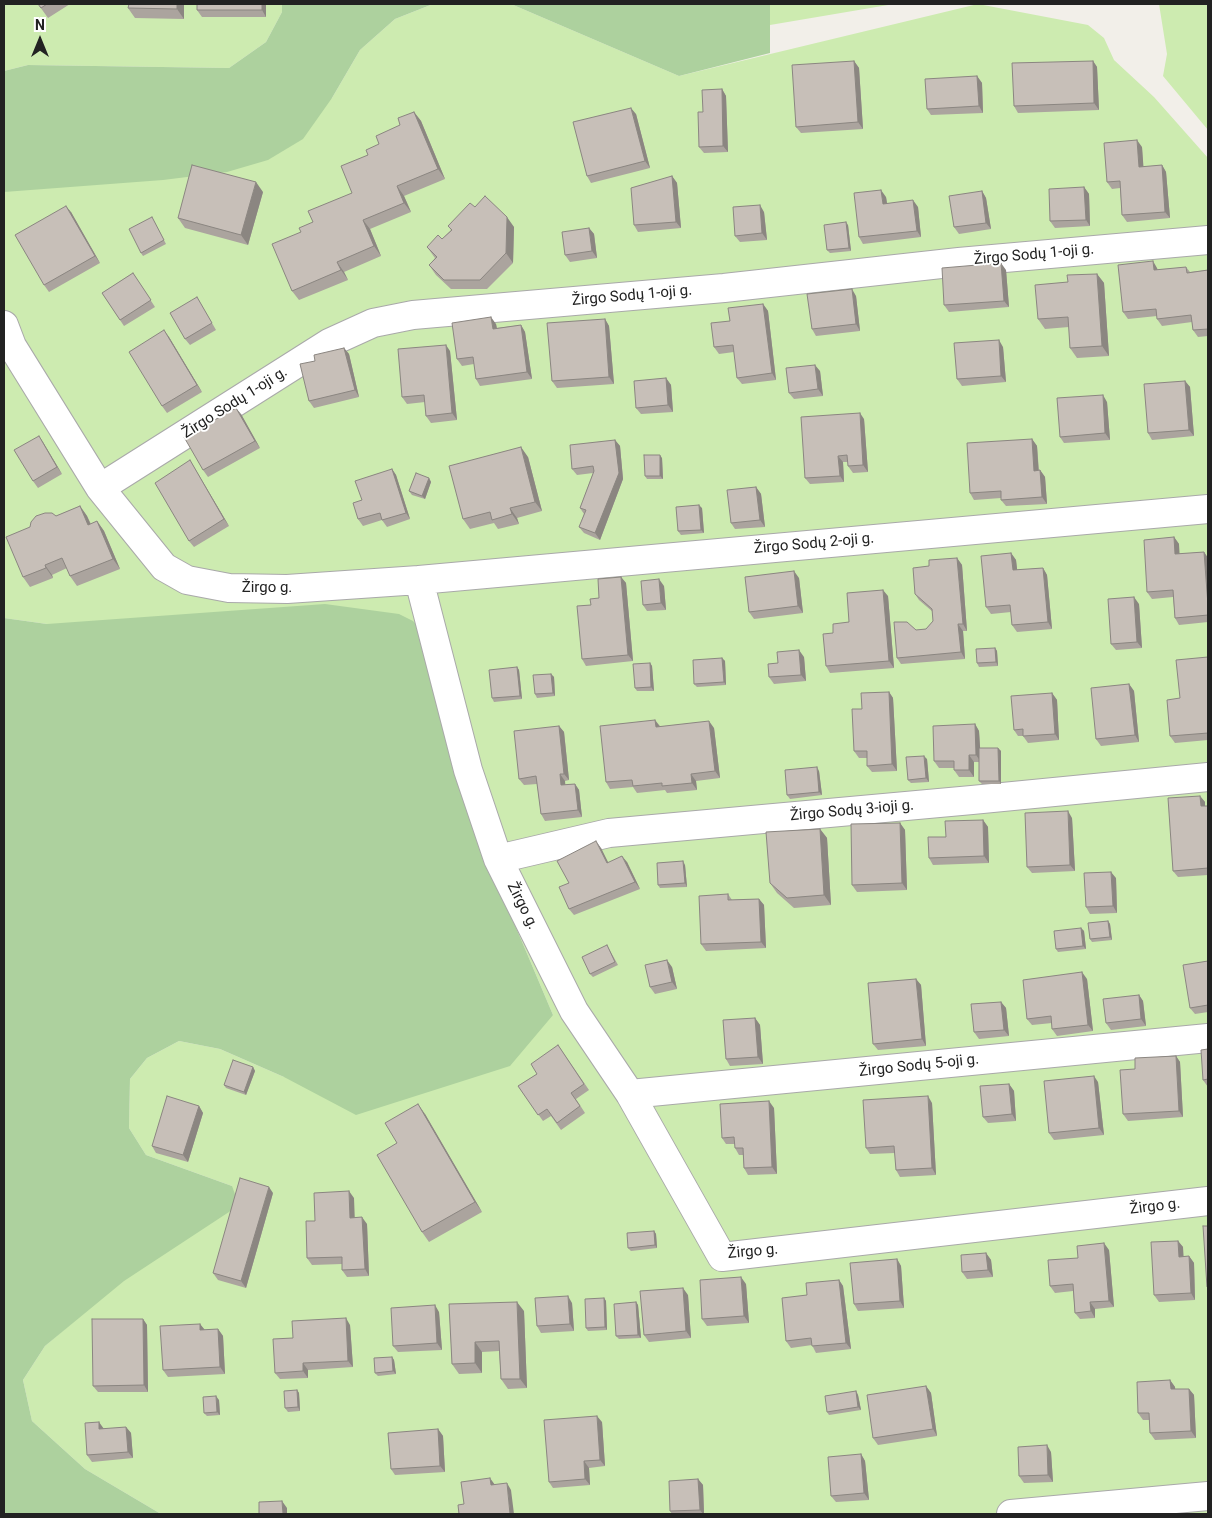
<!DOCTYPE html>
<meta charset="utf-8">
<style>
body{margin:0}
#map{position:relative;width:1212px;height:1518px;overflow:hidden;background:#f2efe9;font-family:Roboto,sans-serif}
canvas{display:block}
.frame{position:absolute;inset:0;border:5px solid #222;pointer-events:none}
.north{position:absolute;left:15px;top:15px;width:50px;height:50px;-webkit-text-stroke:4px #fff;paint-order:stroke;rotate:0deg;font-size:14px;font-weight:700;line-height:20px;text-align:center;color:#222}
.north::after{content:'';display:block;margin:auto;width:18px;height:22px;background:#222;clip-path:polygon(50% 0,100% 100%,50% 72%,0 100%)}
</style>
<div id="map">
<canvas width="1212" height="1518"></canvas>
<div class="frame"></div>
<div class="north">N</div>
</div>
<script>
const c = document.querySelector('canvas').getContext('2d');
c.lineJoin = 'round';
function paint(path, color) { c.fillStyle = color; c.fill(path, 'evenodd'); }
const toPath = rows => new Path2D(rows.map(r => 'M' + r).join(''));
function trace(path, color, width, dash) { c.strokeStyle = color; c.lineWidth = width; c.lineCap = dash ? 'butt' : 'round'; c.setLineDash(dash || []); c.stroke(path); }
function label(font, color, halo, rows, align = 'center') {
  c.font = font + ' Roboto,sans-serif'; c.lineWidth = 4; c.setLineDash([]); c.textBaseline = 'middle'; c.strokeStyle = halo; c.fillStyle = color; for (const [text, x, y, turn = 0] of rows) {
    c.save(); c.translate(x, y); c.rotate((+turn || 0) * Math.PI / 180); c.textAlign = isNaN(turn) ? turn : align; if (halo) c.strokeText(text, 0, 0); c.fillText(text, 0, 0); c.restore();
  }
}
paint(toPath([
 [4,4,282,4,282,12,266,42,229,68,28,65,4,71],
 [433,4,511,4,679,76,978,4,1088,25,1104,38,1114,60,1154,97,1208,158,1208,1514,161,1514,85,1469,32,1421,23,1380,45,1346,232,1186,146,1155,129,1128,130,1079,147,1058,179,1041,220,1049,284,1077,553,1015,471,821,423,632,47,624,4,618,4,192,332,98,360,50,395,19],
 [770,4,894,4,770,25],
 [1159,4,1208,4,1208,130,1163,76,1167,54]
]), '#cdebb0');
paint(toPath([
 [282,4,433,4,395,19,360,50,332,98,303,139,268,160,227,172,163,180,4,192,4,71,28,65,229,68,266,42,282,12],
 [511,4,770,4,770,53,679,76],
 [325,604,399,614,413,621,423,632,471,821,553,1015,510,1066,356,1115,284,1077,220,1049,179,1041,147,1058,130,1079,129,1128,146,1155,232,1186,236,1197,232,1210,124,1281,45,1346,23,1380,32,1421,85,1469,161,1514,4,1514,4,618,47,624]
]), '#add19e');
const minor = toPath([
 [4,325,12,346,100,488,164,567,187,580,229,588,287,589,419,580,468,770,498,859,574,1011,630,1094,722,1257,1208,1201],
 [100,488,329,343,373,323,413,315,724,288,959,262,1208,240],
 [419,580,1208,509],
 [498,859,609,833,972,800,1208,777],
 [630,1094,1208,1038],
 [1011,1514,1208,1496]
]);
trace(minor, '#a9a9a9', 30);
trace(minor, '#fff', 28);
paint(toPath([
 [38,4,70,4,48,18],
 [184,4,184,19,135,18,128,8],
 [266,4,266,17,202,17,197,10],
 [854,61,859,68,863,129,801,133,796,127],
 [1093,61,1097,67,1099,110,1018,113,1014,106],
 [977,76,982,83,983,113,931,115,927,109],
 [722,89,726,96,728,152,704,153,699,147,703,112],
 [414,112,421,121,445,179,404,196,411,212,370,229,381,256,344,272,348,280,299,300,292,291,301,232,313,222,352,193,368,155],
 [636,114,650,168,591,183,587,176],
 [1142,147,1143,167,1162,165,1166,172,1170,218,1127,222,1122,215,1120,188,1112,189,1107,182],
 [672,176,677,183,681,228,638,232,634,225],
 [1084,187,1089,194,1090,226,1055,228,1050,221],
 [982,191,986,198,991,229,959,234,954,227],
 [263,192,248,245,185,228,178,218],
 [886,197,887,203,918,207,921,237,863,244,859,237],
 [475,207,514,227,513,263,487,289,451,289,436,275,429,265,435,258,427,247,442,239,451,230,448,226],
 [71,212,100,263,49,292,44,285],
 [764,212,767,240,740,242,735,236],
 [152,217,166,244,143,256,141,253],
 [848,225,851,251,830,253,827,250],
 [589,228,594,234,597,258,570,262,565,255],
 [1186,267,1190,272,1208,270,1208,336,1198,337,1193,330,1192,322,1162,326,1157,319,1157,316,1128,319,1123,312,1157,268,1158,270],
 [1006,270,1009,307,949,312,944,305],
 [133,273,155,307,124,326,102,293],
 [1097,274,1104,283,1109,356,1077,358,1070,348,1069,327,1045,329,1038,319,1068,282],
 [856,296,860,331,816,336,812,329],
 [197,297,216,330,190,345,185,339],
 [763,304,768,311,776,380,742,384,737,378,734,352,719,354,714,347,730,321],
 [605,319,609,326,614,384,557,388,552,381],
 [496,324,497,328,521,325,525,332,532,379,480,386,476,379,474,364,462,366,457,359],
 [169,337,202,392,167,413,162,406],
 [1003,347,1006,382,962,386,957,379],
 [344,348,349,354,359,397,314,408,309,401,315,361],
 [450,351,457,420,431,423,426,416,425,402,407,404,402,397],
 [820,371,823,396,794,399,789,393],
 [666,378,671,385,673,412,641,414,636,408],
 [1185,381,1190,387,1194,436,1152,440,1148,433],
 [1107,402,1110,440,1064,443,1060,437],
 [241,414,260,448,208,477,203,470],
 [864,419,868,472,853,473,848,466,848,462,843,462,844,482,810,484,805,478],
 [39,436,62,474,38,488,33,481],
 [1032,439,1037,446,1039,471,1040,470,1045,477,1047,504,1006,506,1001,500,1001,498,974,500,970,493],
 [615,440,620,446,623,479,600,540,584,533,579,527,584,514,580,508,593,473,577,475,572,469],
 [528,457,542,511,517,518,519,524,498,529,494,523,470,529,463,519],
 [662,458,663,479,647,479,645,476],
 [190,460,229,526,194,547,189,541],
 [392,469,396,475,410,519,387,527,382,520,363,526,358,519,362,500],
 [429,478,431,482,425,499,412,495,409,491],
 [756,487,761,494,765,527,735,529,731,523],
 [80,506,87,516,91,524,97,521,104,531,120,569,77,586,70,576,67,568,52,575,53,578,30,587,23,577,56,516],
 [702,508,704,533,681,535,678,531],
 [1174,537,1179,544,1179,554,1204,552,1208,558,1208,622,1179,625,1175,618,1173,597,1152,599,1147,592],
 [1011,553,1016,560,1017,570,1043,568,1047,575,1052,629,1017,632,1012,625,1011,612,991,614,986,607],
 [957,558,962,565,967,631,963,631,965,659,901,664,897,658,916,630,926,629,933,621,933,612,919,600,915,594,929,566],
 [621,577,626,583,633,661,586,666,582,659,599,598],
 [799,578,803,613,754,619,749,612],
 [664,586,666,610,647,611,643,605],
 [888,596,894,668,830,673,826,666,833,633],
 [1139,604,1142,648,1116,650,1111,644],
 [995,648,997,651,998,666,979,667,977,663],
 [804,657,806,681,774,684,769,677,778,663],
 [1208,657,1208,740,1175,743,1170,736,1180,698],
 [722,658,725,661,726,685,697,687,694,684],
 [650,663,652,666,654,691,637,691,635,688],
 [517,667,519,670,522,699,494,702,492,698],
 [551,674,554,677,555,696,537,698,535,694],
 [1129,684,1134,691,1139,742,1101,746,1096,739],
 [889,692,893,698,897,771,872,772,867,766,867,758,859,758,854,751,862,709],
 [1052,693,1057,700,1059,740,1028,743,1023,736,1018,736,1014,730],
 [655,720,660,726,714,728,720,778,696,781,697,790,667,793,665,790,637,793,633,787,610,789,606,782],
 [975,724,979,731,980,748,998,748,1001,751,1001,784,982,784,979,781,979,762,974,762,974,777,959,777,954,770,954,768,939,768,934,761],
 [559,726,564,732,569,780,565,781,565,785,575,784,579,790,582,817,545,821,541,814,537,784,524,785,519,779],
 [927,759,929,782,911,783,908,780],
 [819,771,822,795,790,799,787,795],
 [1200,796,1205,802,1205,806,1208,806,1208,875,1178,877,1173,871],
 [1072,818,1075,871,1032,873,1027,867],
 [983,820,988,827,989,863,933,865,929,858,946,837],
 [900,823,905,830,907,890,857,892,852,885],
 [820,829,827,838,831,905,794,908,777,893,770,883],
 [601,848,608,863,627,862,640,889,574,915,569,909,569,883],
 [685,865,687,887,660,888,658,885],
 [1116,878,1117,913,1090,914,1086,907],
 [728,894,732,900,759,899,764,905,766,948,706,951,701,944],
 [1108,921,1110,924,1112,940,1092,942,1090,939],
 [1081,928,1084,931,1086,949,1058,952,1056,949],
 [607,945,618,965,593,977,590,974],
 [1208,961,1208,1012,1195,1014,1190,1008],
 [672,967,677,989,655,994,650,987],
 [916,979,921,985,926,1046,878,1050,873,1044],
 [1087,979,1093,1031,1057,1036,1052,1029,1052,1023,1032,1025,1027,1019],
 [1139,995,1143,1001,1146,1026,1111,1030,1106,1023],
 [1001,1002,1006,1008,1009,1036,979,1039,974,1032],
 [755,1018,760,1025,763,1064,730,1066,726,1059],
 [558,1045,589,1090,576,1099,585,1113,561,1130,551,1116,543,1121,518,1086,537,1074],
 [1208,1049,1208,1087,1203,1080],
 [1176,1056,1180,1062,1183,1117,1128,1121,1123,1114],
 [253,1067,255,1071,246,1095,226,1088,224,1085],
 [1098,1082,1104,1135,1054,1140,1049,1133],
 [1009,1084,1014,1091,1016,1121,988,1123,983,1117],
 [932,1103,936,1175,900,1177,896,1170,895,1153,870,1154,866,1148],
 [199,1106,203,1113,188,1162,156,1153,152,1146],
 [774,1108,777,1174,748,1175,744,1168,743,1155,739,1155,735,1148,735,1144,726,1144,722,1138],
 [425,1114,482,1212,429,1242,422,1232,397,1143],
 [273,1193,246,1288,218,1280,213,1273],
 [354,1198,354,1218,367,1224,369,1276,347,1277,342,1270,342,1264,312,1265,307,1258,315,1221],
 [654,1231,656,1234,657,1248,631,1251,628,1248],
 [1178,1241,1183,1247,1183,1256,1189,1256,1194,1263,1195,1300,1159,1302,1154,1295],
 [1109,1250,1114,1307,1095,1309,1095,1318,1080,1319,1075,1313,1073,1291,1055,1293,1050,1286,1078,1258],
 [986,1253,991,1260,993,1277,967,1279,962,1272],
 [897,1259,901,1266,904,1308,858,1311,854,1304],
 [839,1280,843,1286,851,1349,816,1353,812,1345,791,1348,786,1341,807,1295],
 [746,1284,749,1323,707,1326,702,1319],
 [688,1295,691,1338,649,1342,644,1335],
 [604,1298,606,1301,607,1330,588,1331,586,1328],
 [636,1302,638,1305,641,1338,619,1339,616,1336],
 [572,1303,574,1331,541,1333,537,1326],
 [449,1304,524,1311,527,1388,508,1389,501,1379,499,1351,482,1352,482,1373,459,1374,452,1364],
 [439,1312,442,1350,398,1352,393,1346],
 [143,1319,147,1325,148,1392,98,1392,93,1386],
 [200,1324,204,1330,218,1329,223,1336,225,1374,168,1377,163,1370],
 [350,1325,353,1367,308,1370,308,1378,280,1379,275,1373,293,1338],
 [392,1357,394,1360,396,1374,378,1376,375,1373],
 [1170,1380,1175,1387,1175,1389,1189,1389,1194,1395,1196,1438,1155,1440,1150,1433,1149,1420,1143,1420,1138,1413],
 [926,1386,931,1393,937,1436,878,1445,873,1438],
 [297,1390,299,1393,300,1411,288,1412,285,1408],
 [856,1391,858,1395,861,1410,829,1415,827,1412],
 [219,1400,220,1415,207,1416,204,1413],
 [602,1422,605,1466,589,1468,590,1485,553,1488,549,1482],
 [126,1427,131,1433,133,1458,92,1462,87,1455],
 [438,1429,443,1436,445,1472,395,1475,391,1469],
 [1051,1452,1053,1482,1024,1483,1019,1476],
 [861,1454,865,1461,869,1500,836,1502,831,1496],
 [698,1479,703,1485,704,1514,672,1514,670,1511]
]), '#aba49e');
paint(toPath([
 [177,4,184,4,184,19,177,9],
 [262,4,266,4,266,17,262,10],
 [854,61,859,68,863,129,858,122],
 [1093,61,1097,67,1099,110,1094,103],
 [977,76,982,83,983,113,979,106],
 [722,89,726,96,728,152,723,146],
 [631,108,636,114,650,168,645,161],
 [414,112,421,121,445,179,438,169],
 [1137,140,1142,147,1144,174,1139,167],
 [1162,165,1166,172,1170,218,1165,212],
 [672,176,677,183,681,228,676,222],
 [256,182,263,192,248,245,241,235],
 [397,186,404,196,411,212,404,203],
 [1084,187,1089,194,1090,226,1086,220],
 [881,190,886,197,888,210,883,204],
 [982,191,986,198,991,229,986,223],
 [913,200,918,207,921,237,917,231],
 [760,205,764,212,767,240,762,233],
 [66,206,71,212,100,263,95,256],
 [507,217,514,227,513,263,506,253],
 [363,220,370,229,381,256,374,246],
 [846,222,848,225,851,251,849,248],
 [589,228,594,234,597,258,592,251],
 [1153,261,1157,268,1158,277,1154,270],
 [337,262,344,272,348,280,341,270],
 [1001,263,1006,270,1009,307,1004,301],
 [1097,274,1104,283,1109,356,1102,346],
 [852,289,856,296,860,331,856,324],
 [763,304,768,311,776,380,772,373],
 [491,317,496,324,498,335,493,329],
 [605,319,609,326,614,384,609,377],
 [521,325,525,332,532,379,527,372],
 [164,330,169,337,202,392,197,385],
 [999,340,1003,347,1006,382,1001,376],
 [446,345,450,351,457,420,452,413],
 [344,348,349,354,359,397,355,390],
 [815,365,820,371,823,396,818,389],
 [666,378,671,385,673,412,668,405],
 [1185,381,1190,387,1194,436,1189,430],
 [1103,395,1107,402,1110,440,1105,433],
 [236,408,241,414,260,448,255,441],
 [860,413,864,419,868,472,863,465],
 [39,436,43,442,62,474,57,467],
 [1032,439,1037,446,1039,478,1034,471],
 [615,440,620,446,623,479,600,540,595,533],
 [521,447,528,457,542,511,535,502],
 [660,455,662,458,663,479,660,476],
 [838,456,843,462,844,482,840,476],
 [190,460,194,467,229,526,224,519],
 [392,469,396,475,410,519,406,513],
 [1040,470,1045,477,1047,504,1042,497],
 [429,478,431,482,425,499,422,496],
 [756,487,761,494,765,527,760,520],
 [699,505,702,508,704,533,701,530],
 [80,506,87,516,95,535,88,525],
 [510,508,517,518,519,524,512,514],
 [97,521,104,531,120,569,113,559],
 [1174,537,1179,544,1180,561,1175,554],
 [1204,552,1208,558,1208,605],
 [1011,553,1016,560,1018,577,1013,570],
 [957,558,962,565,967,631,963,624],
 [45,565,52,575,53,578,46,568],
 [1043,568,1047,575,1052,629,1048,622],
 [794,571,799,578,803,613,798,606],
 [621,577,626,583,633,661,628,655],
 [659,579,664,586,666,610,661,603],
 [883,590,888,596,894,668,889,661],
 [1134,597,1139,604,1142,648,1137,642],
 [958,624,963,631,965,659,961,652],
 [995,648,997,651,998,666,996,662],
 [799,650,804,657,806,681,801,675],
 [722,658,725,661,726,685,724,682],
 [650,663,652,666,654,691,651,687],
 [517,667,519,670,522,699,520,696],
 [551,674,554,677,555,696,553,693],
 [1129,684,1134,691,1139,742,1135,735],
 [889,692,893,698,897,771,892,764],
 [1052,693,1057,700,1059,740,1055,734],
 [655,720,660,727,656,727],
 [709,721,714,728,720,778,715,771],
 [975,724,979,731,981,762,976,755],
 [559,726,564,732,569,780,564,774],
 [998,748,1001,751,1001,784,999,781],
 [969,755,974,762,974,777,969,770],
 [924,756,927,759,929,782,926,778],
 [817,767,819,771,822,795,819,792],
 [560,774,565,781,566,792,561,785],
 [691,774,696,781,697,790,692,783],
 [575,784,579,790,582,817,578,810],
 [1200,796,1205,802,1205,813,1201,806],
 [1068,811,1072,818,1075,871,1070,865],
 [983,820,988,827,989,863,984,856],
 [900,823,905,830,907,890,902,883],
 [820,829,827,838,831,905,824,895],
 [596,841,601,848,612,870,607,863],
 [622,856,627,862,640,889,635,882],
 [683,861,685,865,687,887,685,883],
 [1111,872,1116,878,1117,913,1113,906],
 [759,899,764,905,766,948,761,942],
 [1108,921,1110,924,1112,940,1110,937],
 [1081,928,1084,931,1086,949,1083,946],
 [667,960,672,967,677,989,672,982],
 [1082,972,1087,979,1093,1031,1088,1025],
 [916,979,921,985,926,1046,922,1039],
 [1139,995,1143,1001,1146,1026,1141,1019],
 [1001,1002,1006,1008,1009,1036,1004,1030],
 [755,1018,760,1025,763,1064,758,1057],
 [1176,1056,1180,1062,1183,1117,1179,1111],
 [253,1067,255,1071,246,1095,244,1092],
 [1094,1076,1098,1082,1104,1135,1099,1128],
 [1009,1084,1014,1091,1016,1121,1012,1114],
 [928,1096,932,1103,936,1175,932,1168],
 [769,1101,774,1108,777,1174,772,1167],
 [418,1104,425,1114,482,1212,475,1202],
 [199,1106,203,1113,188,1162,183,1155],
 [269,1187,273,1193,246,1288,241,1281],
 [349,1191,354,1198,355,1224,350,1218],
 [362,1217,367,1224,369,1276,365,1269],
 [654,1231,656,1234,657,1248,655,1245],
 [1178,1241,1183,1247,1184,1263,1179,1257],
 [1104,1243,1109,1250,1114,1307,1109,1301],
 [986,1253,991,1260,993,1277,988,1270],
 [1189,1256,1194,1263,1195,1300,1191,1293],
 [897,1259,901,1266,904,1308,900,1301],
 [741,1277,746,1284,749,1323,744,1316],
 [839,1280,843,1286,851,1349,846,1343],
 [683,1288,688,1295,691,1338,686,1331],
 [568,1296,572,1303,574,1331,570,1324],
 [604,1298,606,1301,607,1330,605,1327],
 [517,1302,524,1311,527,1388,520,1379],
 [636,1302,638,1305,641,1338,638,1335],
 [1090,1302,1095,1309,1095,1318,1091,1311],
 [435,1305,439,1312,442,1350,437,1343],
 [346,1318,350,1325,353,1367,348,1361],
 [143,1319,147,1325,148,1392,144,1385],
 [200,1324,205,1330,200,1330],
 [218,1329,223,1336,225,1374,220,1367],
 [475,1342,482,1352,482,1373,475,1363],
 [392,1357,394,1360,396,1374,393,1371],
 [303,1363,308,1370,308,1378,303,1371],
 [1170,1380,1175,1387,1176,1396,1171,1389],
 [926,1386,931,1393,937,1436,933,1429],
 [1189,1389,1194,1395,1196,1438,1191,1431],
 [297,1390,299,1393,300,1411,298,1407],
 [856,1391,858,1395,861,1410,858,1407],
 [216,1396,219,1400,220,1415,217,1412],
 [597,1416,602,1422,605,1466,600,1460],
 [99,1422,104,1429,99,1429],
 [126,1427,131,1433,133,1458,128,1452],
 [438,1429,443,1436,445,1472,440,1466],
 [1047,1445,1051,1452,1053,1482,1048,1475],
 [861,1454,865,1461,869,1500,864,1493],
 [584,1461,589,1468,590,1485,585,1479],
 [490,1478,495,1485,491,1485],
 [698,1479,703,1485,704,1514,703,1514,700,1510],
 [507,1483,511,1490,514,1514,510,1514],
 [282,1501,287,1508,287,1514,283,1514]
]), '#8b8681');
const building = toPath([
 [38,4,47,4,41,8,38,4],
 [129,4,177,4,177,9,128,8,129,4],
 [197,4,262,4,262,10,197,10,197,4],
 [854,61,858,122,796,127,792,65,854,61],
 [1093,61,1094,103,1014,106,1012,63,1093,61],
 [977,76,979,106,927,109,925,79,977,76],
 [722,89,723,146,699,147,698,112,703,112,702,90,722,89],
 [631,108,645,161,587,176,573,122,631,108],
 [414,112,438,169,397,186,404,203,363,220,374,246,337,262,341,270,292,291,272,244,301,232,299,228,313,222,308,211,352,193,341,166,368,155,366,150,379,144,376,136,400,125,398,118,414,112],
 [1137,140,1139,167,1162,165,1165,212,1122,215,1120,181,1107,182,1104,143,1137,140],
 [192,165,256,182,241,235,178,218,192,165],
 [672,176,676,222,634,225,631,188,672,176],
 [1084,187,1086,220,1050,221,1049,189,1084,187],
 [881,190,883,204,913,200,917,231,859,237,854,193,881,190],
 [982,191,986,223,954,227,949,196,982,191],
 [485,196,507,217,506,253,480,280,444,280,429,265,437,257,427,247,438,235,442,239,452,230,448,226,470,203,475,207,485,196],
 [760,205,762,233,735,236,733,207,760,205],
 [66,206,95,256,44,285,15,235,66,206],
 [152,217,164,240,141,253,129,229,152,217],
 [846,222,849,248,827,250,824,225,846,222],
 [589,228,592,251,565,255,562,232,589,228],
 [1153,261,1154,270,1186,267,1187,273,1208,270,1208,329,1193,330,1191,315,1157,319,1156,309,1123,312,1118,265,1153,261],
 [1001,263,1004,301,944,305,942,268,1001,263],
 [133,273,151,300,120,320,102,293,133,273],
 [1097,274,1102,346,1070,348,1068,317,1038,319,1035,285,1068,282,1067,275,1097,274],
 [852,289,856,324,812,329,807,294,852,289],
 [197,297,212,323,185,339,170,313,197,297],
 [763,304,772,373,737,378,733,345,714,347,711,323,730,321,728,308,763,304],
 [491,317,493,329,521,325,527,372,476,379,473,357,457,359,452,323,491,317],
 [605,319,609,377,552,381,547,323,605,319],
 [164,330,197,385,162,406,129,352,164,330],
 [999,340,1001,376,957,379,954,343,999,340],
 [446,345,452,413,426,416,424,395,402,397,398,349,446,345],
 [344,348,355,390,309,401,300,364,315,361,314,355,344,348],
 [815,365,818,389,789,393,786,368,815,365],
 [666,378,668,405,636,408,634,381,666,378],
 [1185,381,1189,430,1148,433,1144,384,1185,381],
 [1103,395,1105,433,1060,437,1057,398,1103,395],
 [236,408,255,441,203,470,184,437,236,408],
 [860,413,863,465,848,466,847,455,838,456,840,476,805,478,801,417,860,413],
 [39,436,57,467,33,481,14,450,39,436],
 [1032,439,1034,471,1040,470,1042,497,1001,500,1001,491,970,493,967,443,1032,439],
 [615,440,619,473,595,533,579,527,586,510,580,508,594,471,593,466,572,469,570,445,615,440],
 [521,447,535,502,510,508,512,514,492,520,490,512,463,519,449,466,521,447],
 [644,455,660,455,660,476,645,476,644,455],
 [190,460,224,519,189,541,155,483,190,460],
 [392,469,406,513,382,520,380,513,358,519,353,503,362,500,355,481,392,469],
 [416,473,429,478,422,496,409,491,416,473],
 [756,487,760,520,731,523,727,490,756,487],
 [699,505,701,530,678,531,676,507,699,505],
 [80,506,88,525,97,521,113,559,70,576,62,558,45,565,46,568,23,577,6,537,30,527,31,522,36,516,45,513,52,513,56,516,80,506],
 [1174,537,1175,554,1204,552,1208,605,1208,615,1175,618,1173,590,1147,592,1144,540,1174,537],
 [1011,553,1013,570,1043,568,1048,622,1012,625,1010,605,986,607,981,556,1011,553],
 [957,558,963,624,958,624,961,652,897,658,894,622,907,622,916,630,926,629,933,621,932,609,915,594,913,568,929,566,929,560,957,558],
 [794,571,798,606,749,612,745,577,794,571],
 [621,577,628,655,582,659,577,606,591,605,590,599,599,598,598,579,621,577],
 [659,579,661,603,643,605,641,581,659,579],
 [883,590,889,661,826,666,823,634,833,633,833,624,849,622,847,593,883,590],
 [1134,597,1137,642,1111,644,1108,599,1134,597],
 [995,648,996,662,977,663,976,649,995,648],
 [799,650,801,675,769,677,768,664,778,663,777,652,799,650],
 [1208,657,1208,733,1170,736,1167,700,1180,698,1176,660,1208,657],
 [722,658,724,682,694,684,693,660,722,658],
 [650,663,651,687,635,688,633,664,650,663],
 [517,667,520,696,492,698,489,670,517,667],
 [551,674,553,693,535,694,533,675,551,674],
 [1129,684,1135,735,1096,739,1091,688,1129,684],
 [889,692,892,764,867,766,867,751,854,751,852,709,862,709,861,693,889,692],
 [1052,693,1055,734,1023,736,1023,729,1014,730,1011,696,1052,693],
 [655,720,656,727,709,721,715,771,691,774,692,783,662,786,662,783,633,786,632,780,606,782,600,726,655,720],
 [975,724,976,755,969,755,969,770,954,770,954,761,934,761,933,726,975,724],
 [559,726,564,774,560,774,561,785,575,784,578,810,541,814,536,776,519,779,514,731,559,726],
 [979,748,998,748,999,781,979,781,979,748],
 [924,756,926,778,908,780,906,757,924,756],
 [817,767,819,792,787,795,785,770,817,767],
 [1200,796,1201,806,1208,806,1208,868,1173,871,1168,798,1200,796],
 [1068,811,1070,865,1027,867,1025,813,1068,811],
 [983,820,984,856,929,858,928,837,946,837,945,821,983,820],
 [900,823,902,883,852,885,851,824,900,823],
 [820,829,824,895,787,898,770,883,766,832,820,829],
 [596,841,607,863,622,856,635,882,569,909,559,887,569,883,557,861,596,841],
 [683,861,685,883,658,885,657,863,683,861],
 [1111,872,1113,906,1086,907,1084,873,1111,872],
 [728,894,728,900,759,899,761,942,701,944,699,896,728,894],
 [1108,921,1110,937,1090,939,1088,923,1108,921],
 [1081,928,1083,946,1056,949,1054,931,1081,928],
 [607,945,615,962,590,974,582,957,607,945],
 [667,960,672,982,650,987,645,965,667,960],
 [1208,961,1208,1005,1190,1008,1183,965,1208,961],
 [1082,972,1088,1025,1052,1029,1051,1016,1027,1019,1023,980,1082,972],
 [916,979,922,1039,873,1044,868,983,916,979],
 [1139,995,1141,1019,1106,1023,1103,999,1139,995],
 [1001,1002,1004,1030,974,1032,971,1004,1001,1002],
 [755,1018,758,1057,726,1059,723,1020,755,1018],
 [558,1045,584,1084,571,1093,580,1106,557,1123,547,1109,538,1115,518,1086,537,1074,531,1064,558,1045],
 [1208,1049,1208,1079,1203,1080,1201,1050,1208,1049],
 [1176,1056,1179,1111,1123,1114,1120,1070,1135,1069,1135,1058,1176,1056],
 [233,1060,253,1067,244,1092,224,1085,233,1060],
 [1094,1076,1099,1128,1049,1133,1044,1081,1094,1076],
 [1009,1084,1012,1114,983,1117,980,1086,1009,1084],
 [167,1096,199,1106,183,1155,152,1146,167,1096],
 [928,1096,932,1168,896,1170,894,1146,866,1148,863,1100,928,1096],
 [769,1101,772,1167,744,1168,743,1148,735,1148,734,1137,722,1138,720,1104,769,1101],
 [418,1104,475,1202,422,1232,377,1155,397,1143,385,1123,418,1104],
 [240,1178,269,1187,241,1281,213,1273,240,1178],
 [349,1191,350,1218,362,1217,365,1269,342,1270,342,1257,307,1258,306,1221,315,1221,314,1193,349,1191],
 [1203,1226,1208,1226,1208,1287,1207,1287,1203,1226],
 [654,1231,655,1245,628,1248,627,1233,654,1231],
 [1178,1241,1179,1257,1189,1256,1191,1293,1154,1295,1151,1242,1178,1241],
 [1104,1243,1109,1301,1090,1302,1091,1311,1075,1313,1073,1284,1050,1286,1048,1260,1078,1258,1077,1246,1104,1243],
 [986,1253,988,1270,962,1272,961,1255,986,1253],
 [897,1259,900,1301,854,1304,850,1263,897,1259],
 [741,1277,744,1316,702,1319,700,1280,741,1277],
 [839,1280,846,1343,812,1346,811,1338,786,1341,782,1298,807,1295,806,1283,839,1280],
 [683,1288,686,1331,644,1335,640,1291,683,1288],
 [568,1296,570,1324,537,1326,535,1298,568,1296],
 [604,1298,605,1327,586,1328,585,1299,604,1298],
 [517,1302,520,1379,501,1379,499,1341,475,1342,475,1363,452,1364,449,1304,517,1302],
 [636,1302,638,1335,616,1336,614,1304,636,1302],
 [435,1305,437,1343,393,1346,391,1308,435,1305],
 [346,1318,348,1361,303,1363,303,1371,275,1373,273,1339,293,1338,292,1321,346,1318],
 [92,1319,143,1319,144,1385,93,1386,92,1319],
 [200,1324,200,1330,218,1329,220,1367,163,1370,160,1326,200,1324],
 [392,1357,393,1371,375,1373,374,1358,392,1357],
 [1170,1380,1171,1389,1189,1389,1191,1431,1150,1433,1149,1413,1138,1413,1137,1382,1170,1380],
 [926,1386,933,1429,873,1438,867,1395,926,1386],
 [297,1390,298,1407,285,1408,284,1391,297,1390],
 [856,1391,858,1407,827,1412,825,1396,856,1391],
 [216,1396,217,1412,204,1413,203,1397,216,1396],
 [597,1416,600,1460,584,1461,585,1479,549,1482,544,1420,597,1416],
 [99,1422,99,1429,126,1427,128,1452,87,1455,85,1423,99,1422],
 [438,1429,440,1466,391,1469,388,1433,438,1429],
 [1047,1445,1048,1475,1019,1476,1018,1447,1047,1445],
 [861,1454,864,1493,831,1496,828,1457,861,1454],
 [490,1478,491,1485,507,1483,510,1514,459,1514,458,1505,464,1504,461,1482,490,1478],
 [698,1479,700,1510,670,1511,669,1481,698,1479],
 [282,1501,283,1514,259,1514,259,1502,282,1501]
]);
paint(building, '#c7bfb8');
trace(building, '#8b8681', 1);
label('15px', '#222', '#fff', [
 ["Žirgo Sodų 1-oji g.",1034,255,-5],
 ["Žirgo Sodų 1-oji g.",632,296,-5],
 ["Žirgo Sodų 1-oji g.",235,403,-32],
 ["Žirgo Sodų 2-oji g.",814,544,-5],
 ["Žirgo g.",267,588],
 ["Žirgo Sodų 3-ioji g.",852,811,-5],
 ["Žirgo g.",522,906,63],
 ["Žirgo Sodų 5-oji g.",919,1066,-6],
 ["Žirgo g.",1155,1207,-7],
 ["Žirgo g.",753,1252,-5]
]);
</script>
